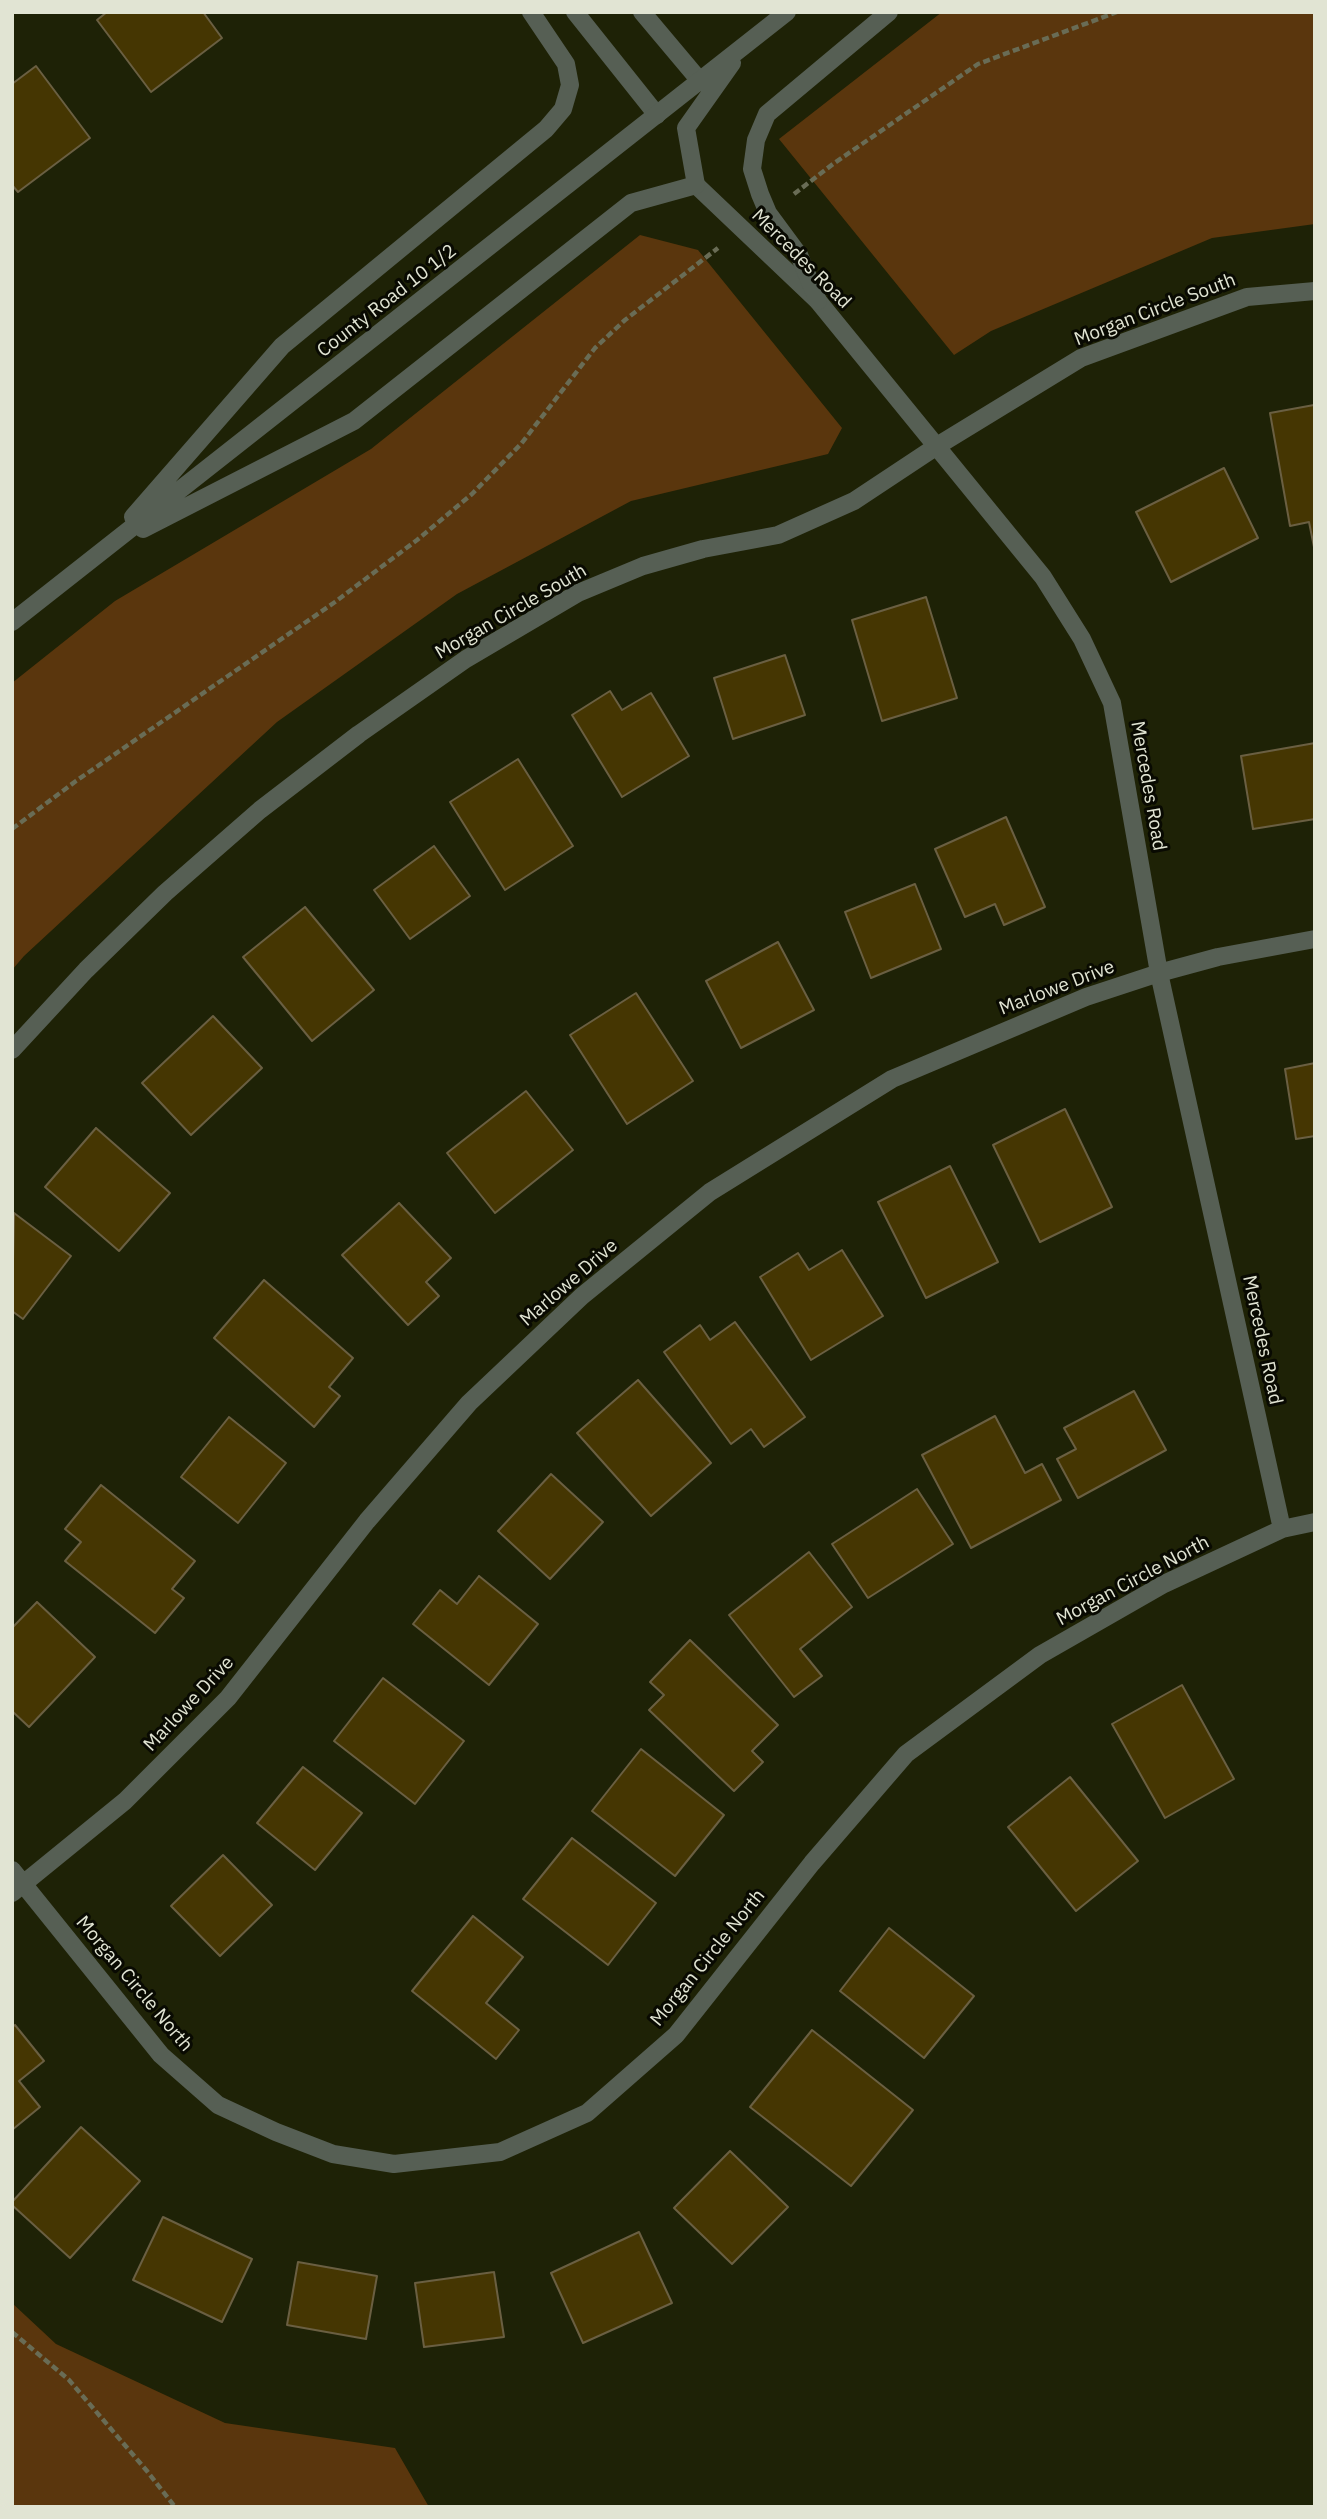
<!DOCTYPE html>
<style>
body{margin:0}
#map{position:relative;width:1327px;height:2519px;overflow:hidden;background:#1e2206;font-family:"IBM Plex Sans",sans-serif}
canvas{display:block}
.frame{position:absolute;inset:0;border:14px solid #e1e4d3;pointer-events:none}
</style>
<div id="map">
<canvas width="1327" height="2519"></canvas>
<div class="frame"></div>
</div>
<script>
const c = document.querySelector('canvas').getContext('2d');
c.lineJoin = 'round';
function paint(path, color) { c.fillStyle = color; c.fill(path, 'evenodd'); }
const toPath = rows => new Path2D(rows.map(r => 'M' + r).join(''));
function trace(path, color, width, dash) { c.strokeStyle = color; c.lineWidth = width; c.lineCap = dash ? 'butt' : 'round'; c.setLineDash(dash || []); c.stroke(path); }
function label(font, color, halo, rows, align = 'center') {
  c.font = font + ' "IBM Plex Sans",sans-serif'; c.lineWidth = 6; c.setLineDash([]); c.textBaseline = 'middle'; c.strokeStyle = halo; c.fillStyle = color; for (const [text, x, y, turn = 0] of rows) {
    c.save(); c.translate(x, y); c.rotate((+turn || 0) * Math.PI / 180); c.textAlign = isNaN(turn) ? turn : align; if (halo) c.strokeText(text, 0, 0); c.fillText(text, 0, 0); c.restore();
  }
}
paint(toPath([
 [942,12,1315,12,1315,224,1212,238,991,331,954,355,779,139],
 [640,235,698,250,842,428,828,454,631,501,457,594,277,722,24,956,12,970,12,683,115,601,371,449],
 [12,2303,56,2344,225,2423,395,2448,429,2507,12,2507]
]), '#5a360d');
const building = toPath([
 [107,12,203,12,222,38,151,92,97,20,107,12],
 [36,66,90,138,18,192,12,185,12,84,36,66],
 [1314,405,1315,547,1314,547,1309,522,1290,526,1270,413,1314,405],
 [1224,468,1258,538,1171,582,1136,512,1224,468],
 [926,597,957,698,882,721,852,620,926,597],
 [785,655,805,715,733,739,714,678,785,655],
 [610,691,622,710,651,693,689,756,622,797,572,715,610,691],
 [1315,743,1315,819,1253,829,1241,756,1315,743],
 [518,759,573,846,505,890,450,802,518,759],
 [1006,817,1045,907,1004,925,995,904,965,917,935,849,1006,817],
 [434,846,470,896,410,939,374,890,434,846],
 [915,884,941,949,871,978,845,912,915,884],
 [305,907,374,990,312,1041,243,957,305,907],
 [778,942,814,1010,741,1048,706,981,778,942],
 [636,993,693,1081,627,1124,570,1035,636,993],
 [213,1016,262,1068,191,1135,142,1083,213,1016],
 [1315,1063,1315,1136,1296,1139,1285,1069,1315,1063],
 [526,1091,573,1150,495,1213,447,1153,526,1091],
 [1065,1109,1112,1207,1040,1242,993,1145,1065,1109],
 [96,1128,170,1193,119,1251,45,1187,96,1128],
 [950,1166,998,1262,926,1298,878,1202,950,1166],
 [399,1203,451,1258,426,1282,439,1296,408,1325,342,1255,399,1203],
 [14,1213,71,1256,23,1319,12,1311,14,1213],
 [842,1250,883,1316,811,1360,760,1277,798,1253,809,1270,842,1250],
 [264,1280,353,1358,329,1387,340,1396,314,1427,214,1338,264,1280],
 [735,1322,805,1417,764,1447,751,1429,731,1444,664,1352,700,1325,710,1340,735,1322],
 [638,1380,711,1463,651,1516,577,1433,638,1380],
 [1134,1391,1166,1450,1078,1498,1057,1459,1076,1449,1064,1428,1134,1391],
 [995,1416,1025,1473,1042,1464,1061,1500,971,1548,922,1455,995,1416],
 [229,1417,286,1463,238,1523,181,1477,229,1417],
 [551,1474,603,1522,550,1579,498,1531,551,1474],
 [101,1485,195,1561,172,1589,184,1598,155,1633,65,1561,81,1542,65,1529,101,1485],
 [917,1489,953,1544,868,1598,832,1544,917,1489],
 [809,1552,852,1607,800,1649,822,1676,794,1697,729,1615,809,1552],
 [479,1576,538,1624,489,1685,413,1624,440,1590,457,1604,479,1576],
 [37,1602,95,1657,29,1727,12,1711,12,1628,37,1602],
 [690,1640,778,1725,752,1751,763,1762,734,1791,649,1710,664,1695,650,1682,690,1640],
 [383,1678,464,1741,415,1804,334,1741,383,1678],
 [1182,1685,1234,1779,1165,1818,1112,1724,1182,1685],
 [641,1749,724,1815,675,1876,592,1811,641,1749],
 [303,1767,362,1813,315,1870,257,1823,303,1767],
 [1070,1777,1138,1861,1076,1911,1008,1827,1070,1777],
 [572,1838,656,1903,608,1965,523,1899,572,1838],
 [223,1855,272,1905,220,1956,171,1906,223,1855],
 [473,1916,523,1957,486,2003,519,2030,496,2059,412,1991,473,1916],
 [889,1928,974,1996,924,2058,840,1991,889,1928],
 [15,2025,44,2061,19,2081,40,2107,12,2130,12,2027,15,2025],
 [812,2030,913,2110,851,2186,750,2107,812,2030],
 [81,2127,140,2181,70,2258,12,2205,12,2202,81,2127],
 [730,2151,788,2207,732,2264,674,2208,730,2151],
 [163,2217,252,2259,222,2322,133,2280,163,2217],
 [639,2232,672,2303,583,2343,551,2273,639,2232],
 [298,2262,377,2276,366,2339,287,2325,298,2262],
 [494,2272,504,2337,424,2347,415,2283,494,2272]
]);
paint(building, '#453602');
trace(building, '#6a5f42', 2);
trace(toPath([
 [794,194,833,164,978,64,1117,12],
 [12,829,76,781,335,602,417,540,472,494,521,444,595,348,625,320,718,248],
 [12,2332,69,2380,147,2471,175,2507]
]), '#696c55', 4.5, [7, 3.5]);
trace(toPath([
 [575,12,657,115],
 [642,12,700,81],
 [696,185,818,301,1043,577,1082,639,1112,703,1159,973,1282,1529],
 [12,1050,86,970,165,893,260,810,359,734,466,659,578,593,643,566,703,549,778,535,854,501,937,446,1081,358,1247,297,1315,291],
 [12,1870,161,2055,218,2105,276,2132,333,2154,394,2164,500,2152,587,2113,676,2035,812,1863,906,1754,1040,1655,1164,1584,1282,1529,1315,1522],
 [12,1893,125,1801,228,1698,367,1521,469,1403,582,1296,710,1192,892,1079,1086,997,1159,973,1218,957,1315,939]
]), '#565f54', 18);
trace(toPath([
 [818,301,799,255,768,213,760,194,752,169,756,140,767,114,889,12],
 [133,517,282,346,546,129,563,109,570,85,566,64,531,12],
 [143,529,354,421,631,203,696,185,686,128,732,63],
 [12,622,787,12]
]), '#565f54', 18);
label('19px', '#e1e4d3', '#090a02', [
 ["Mercedes Road",801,259,45],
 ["County Road 10 1/2",387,301,-38],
 ["Morgan Circle South",1155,310,-21],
 ["Morgan Circle South",511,612,-30],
 ["Mercedes Road",1148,786,80],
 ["Marlowe Drive",1057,988,-21],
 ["Marlowe Drive",569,1283,-41],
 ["Mercedes Road",1262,1340,78],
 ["Morgan Circle North",1133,1581,-28],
 ["Marlowe Drive",189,1704,-47],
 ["Morgan Circle North",708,1958,-51],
 ["Morgan Circle North",134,1984,50]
]);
</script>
